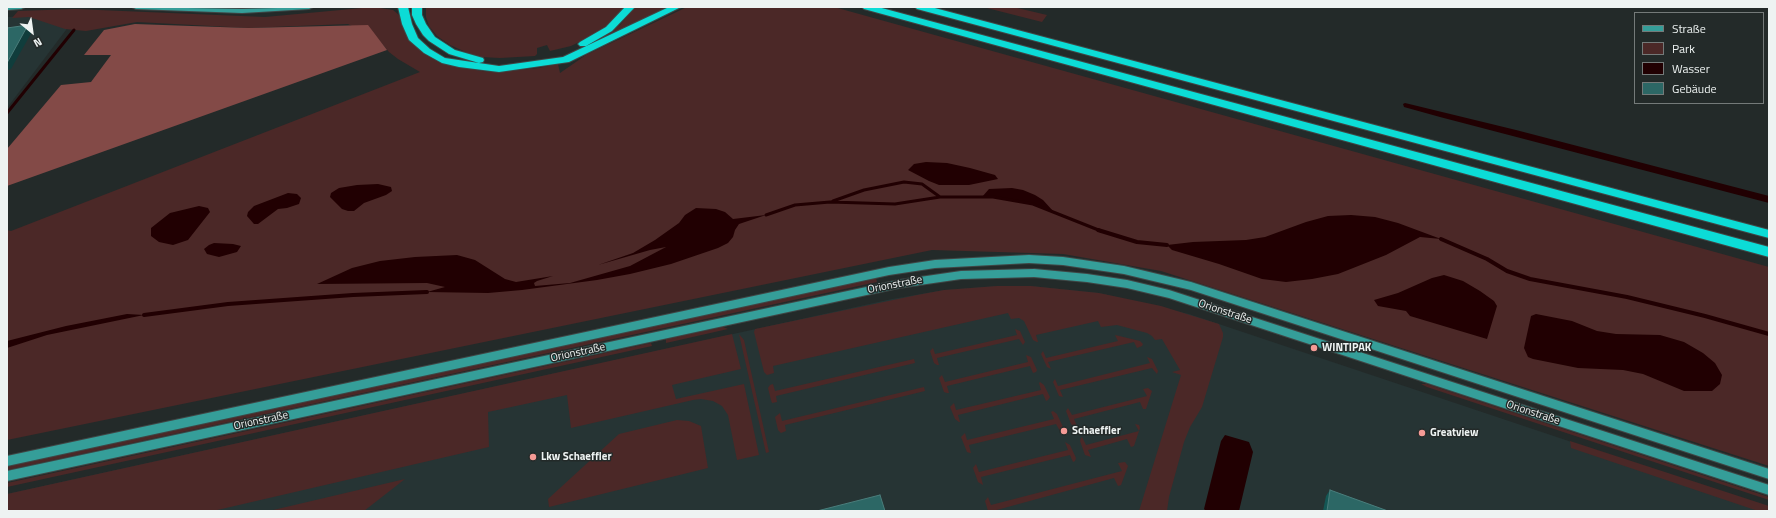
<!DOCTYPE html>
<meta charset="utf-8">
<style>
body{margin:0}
#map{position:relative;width:1776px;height:518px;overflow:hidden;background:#232a29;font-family:"Titillium Web",sans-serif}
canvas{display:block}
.frame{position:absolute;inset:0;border:8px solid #eef3f2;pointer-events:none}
.legend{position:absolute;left:1634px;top:12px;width:130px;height:92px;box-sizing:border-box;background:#232a29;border:1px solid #747a79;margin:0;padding:5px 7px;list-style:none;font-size:12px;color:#eef3f2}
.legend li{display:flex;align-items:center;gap:8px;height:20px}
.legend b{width:20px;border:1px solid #747a79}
.north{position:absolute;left:12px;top:12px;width:40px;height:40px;-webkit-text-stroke:3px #232a29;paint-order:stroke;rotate:151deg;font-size:11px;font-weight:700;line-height:16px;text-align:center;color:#eef3f2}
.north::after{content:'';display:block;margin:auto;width:14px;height:18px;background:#eef3f2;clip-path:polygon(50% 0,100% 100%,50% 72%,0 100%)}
</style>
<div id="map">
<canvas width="1776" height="518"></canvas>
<div class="frame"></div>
<ul class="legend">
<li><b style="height:5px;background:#359e99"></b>Straße</li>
<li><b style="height:11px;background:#4b2827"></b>Park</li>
<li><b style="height:11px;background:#210002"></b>Wasser</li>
<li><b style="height:11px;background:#2c6765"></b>Gebäude</li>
</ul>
<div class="north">N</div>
</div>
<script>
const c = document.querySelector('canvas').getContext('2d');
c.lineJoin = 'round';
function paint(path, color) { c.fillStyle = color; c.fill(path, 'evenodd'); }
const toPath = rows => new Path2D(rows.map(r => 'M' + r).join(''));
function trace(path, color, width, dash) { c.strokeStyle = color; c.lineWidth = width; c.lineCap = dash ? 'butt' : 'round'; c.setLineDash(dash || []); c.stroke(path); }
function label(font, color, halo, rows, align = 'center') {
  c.font = font + ' "Titillium Web",sans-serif'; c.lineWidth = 3; c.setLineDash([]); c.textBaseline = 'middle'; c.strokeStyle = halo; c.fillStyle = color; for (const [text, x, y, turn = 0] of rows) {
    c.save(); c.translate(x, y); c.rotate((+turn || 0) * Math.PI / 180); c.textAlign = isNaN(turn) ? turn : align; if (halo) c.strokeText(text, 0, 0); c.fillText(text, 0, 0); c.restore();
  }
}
paint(toPath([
 [78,14,7,108,7,17],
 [997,286,1031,286,1099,293,1189,314,1769,508,1769,511,7,511,7,494,892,299,944,290]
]), '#263434');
paint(toPath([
 [373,7,393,10,399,15,413,42,453,65,481,71,498,72,539,68,558,64,560,73,586,55,687,7,834,7,1769,267,1769,466,1161,271,1063,254,932,250,7,440,7,230,11,231,420,72,398,59,389,52,378,39,348,24,248,28,137,22,86,31,65,29,29,17,12,18,18,11,75,9,265,17],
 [426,7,627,7,605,29,571,46,550,51,547,45,537,48,537,54,535,56,500,58,481,57,468,53,450,45,437,36,429,26,426,17],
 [635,7,673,7,595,43,596,41,620,25],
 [983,7,1013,7,1047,15,1042,22],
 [876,278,877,282,7,470,7,465],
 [997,286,1031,286,1099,293,1161,306,1219,324,1223,333,1223,337,1202,407,1190,427,1184,442,1169,497,1167,511,1139,511,1181,375,1172,372,1180,370,1162,339,1155,340,1152,336,1147,333,1117,325,1101,327,1098,321,1036,335,1038,342,1037,342,1033,340,1024,321,1019,318,1011,319,1008,313,773,366,774,373,767,375,764,372,754,332,755,329,917,295,944,290],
 [723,327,728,329,666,343,666,339],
 [1015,329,1020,331,1025,342,1023,345,1019,339,937,358,939,365,937,365,934,363,930,351,933,348,935,354,1017,335],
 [732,334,741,369,672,385,676,399,744,384,759,455,737,460,728,415,722,406,713,401,701,399,693,400,571,428,567,395,488,412,489,447,213,511,7,511,7,494],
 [739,334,744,340,769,452,766,453],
 [1115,335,1140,341,1143,344,1142,346,1137,348,1134,342,1048,362,1051,369,1047,367,1041,354,1043,351,1046,358,1118,341],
 [651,343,652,346,7,487,7,483],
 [1026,355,1031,357,1037,370,1036,372,1033,373,1030,366,947,386,949,393,947,393,944,392,939,378,942,375,945,382,1028,362],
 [1147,357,1152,359,1158,371,1157,374,1152,368,1060,390,1063,397,1059,396,1053,382,1055,379,1058,386,1150,363],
 [914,359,915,363,776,396,777,402,772,403,771,400,768,388,770,385,773,384,775,391],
 [1040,382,1044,385,1050,397,1048,400,1046,401,1043,394,958,415,960,422,959,422,955,419,950,407,954,403,956,410,1041,390,1039,383],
 [1421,384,1427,384,1769,497,1769,500,1427,387],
 [924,387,925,391,785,425,786,431,781,433,778,430,775,417,780,413,782,421],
 [1148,388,1152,391,1146,409,1143,409,1140,402,1074,419,1077,426,1075,427,1071,424,1066,411,1068,408,1072,415,1147,396,1143,389],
 [1053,411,1057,414,1063,427,1061,430,1060,431,1056,424,969,445,971,453,970,453,967,452,961,437,965,433,967,440,1054,419,1051,412],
 [677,420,689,421,701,426,708,468,549,507,548,499,619,434],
 [1135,424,1139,425,1140,428,1134,446,1131,447,1127,439,1088,450,1091,457,1085,455,1080,441,1081,438,1082,437,1086,445,1139,431],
 [1570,441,1769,506,1769,511,1758,511,1571,448],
 [1065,442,1070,445,1076,458,1075,461,1073,462,1070,455,981,477,983,485,978,482,973,468,976,464,979,472,1068,450],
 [1125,462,1128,466,1121,485,1118,486,1114,478,993,511,988,511,985,501,988,497,991,505,1122,471,1118,463],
 [405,479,364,511,269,511]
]), '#4b2827');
paint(toPath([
 [135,24,248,28,368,25,387,50,7,186,7,149,61,85,91,82,111,55,84,55,104,30]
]), '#834a47');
paint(toPath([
 [1405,103,1516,130,1769,196,1769,203,1440,117,1404,107,1403,104],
 [926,162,947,163,970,168,995,175,998,179,969,185,939,185,929,181,908,170,914,164],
 [378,184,391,187,392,191,386,195,364,203,354,211,348,211,342,209,330,197,331,193,339,188,357,185],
 [1012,188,1023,190,1035,195,1043,200,1053,211,1033,204,993,197,982,197,989,189],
 [288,193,297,194,301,198,299,204,287,208,278,209,258,224,254,224,247,216,248,212,254,206],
 [199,206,208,208,210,212,188,240,173,245,159,242,151,236,151,228,170,213],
 [696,208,716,209,725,212,733,219,766,215,739,224,735,230,733,237,728,243,718,248,671,264,630,274,597,280,522,290,488,293,427,292,445,287,427,283,317,284,352,268,380,261,415,257,457,255,475,260,505,279,516,282,553,276,537,281,534,283,535,286,570,283,630,266,666,247,650,250,598,265,633,253,655,240,679,223,685,215],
 [1351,215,1375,217,1398,223,1441,239,1420,237,1386,255,1338,274,1312,279,1286,282,1262,279,1219,264,1172,250,1167,245,1193,242,1246,240,1265,237,1306,222,1328,216],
 [214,243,233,244,241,246,237,252,219,257,207,254,204,249,209,245],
 [1444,275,1463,281,1480,291,1494,301,1497,306,1487,339,1410,316,1406,311,1378,306,1374,300,1398,293,1432,278],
 [127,314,144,315,47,335,7,348,7,341,66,326],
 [1536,314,1572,321,1597,331,1616,334,1660,335,1684,342,1703,353,1715,363,1722,375,1720,384,1712,391,1684,391,1643,374,1623,370,1578,368,1533,359,1528,357,1524,348,1531,316],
 [1225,435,1249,442,1253,452,1239,511,1206,511,1204,509,1221,441]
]), '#210002');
trace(toPath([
 [7,113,74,30],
 [833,201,864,190,904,182,922,184,940,197],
 [766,215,795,205,830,202,895,204,940,197,993,197,1033,204,1101,231]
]), '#210002', 3);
trace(toPath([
 [1098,230,1137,242,1167,245],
 [1441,239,1487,259,1507,271,1530,279,1627,297,1705,316,1769,334],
 [144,315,228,304,353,295,427,292]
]), '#210002', 4);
const secondary = toPath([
 [7,7,25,7,21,9,7,10,7,7],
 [132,7,242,9,313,7,309,9,242,13,136,9,132,7],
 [1029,255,1063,257,1124,266,1191,282,1769,469,1769,479,1191,290,1124,274,1063,265,1029,263,935,268,889,275,7,466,7,456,889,267,935,260,1029,255],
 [1034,269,1087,274,1127,280,1169,290,1769,485,1769,495,1169,298,1127,288,1087,282,1034,277,961,279,899,288,7,481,7,471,899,280,961,271,1034,269]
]);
const highway = toPath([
 [398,7,408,7,412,24,418,38,430,49,445,58,499,66,563,57,669,7,681,7,569,62,499,72,459,67,442,63,424,53,409,40,402,24,398,7],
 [412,7,422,7,422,15,426,24,435,37,455,50,483,58,484,60,483,62,479,63,449,54,429,41,423,35,416,24,412,15,412,7],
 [625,7,635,7,612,31,586,46,580,46,578,44,580,42,606,27,625,7],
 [862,7,878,7,1769,247,1769,257,864,9,862,7],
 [915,7,931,7,1769,230,1769,238,917,9,915,7]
]);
trace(secondary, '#3f4645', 2);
trace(highway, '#3f4645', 2);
paint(secondary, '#359e99');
paint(highway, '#0cdcd6');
paint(toPath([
 [1330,490,1388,511,1323,511,1326,496]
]), '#145654');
paint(toPath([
 [28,25,33,30,11,69,7,70,7,63]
]), '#103d3c');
const building = toPath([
 [28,25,7,63,7,28,28,25],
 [1330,490,1388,511,1327,511,1330,490],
 [880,495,885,511,817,511,880,495]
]);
paint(building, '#2c6765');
trace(building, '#4a7d7b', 1);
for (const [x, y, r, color] of [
 [1314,348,4,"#f59b96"],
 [1064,431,4,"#f59b96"],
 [1422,433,4,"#f59b96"],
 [533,457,4,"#f59b96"]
]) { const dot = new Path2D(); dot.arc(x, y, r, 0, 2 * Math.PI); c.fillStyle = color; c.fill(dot); trace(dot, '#232a29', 1.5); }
label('11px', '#eef3f2', '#232a29', [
 ["Orionstraße",895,285,-11],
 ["Orionstraße",1225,312,18],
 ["Orionstraße",578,353,-12],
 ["Orionstraße",1533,413,18],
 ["Orionstraße",261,421,-12]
]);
label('bold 11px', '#eef3f2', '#232a29', [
 ["WINTIPAK",1322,348],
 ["Schaeffler",1072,431],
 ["Greatview",1430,433],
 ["Lkw Schaeffler",541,457]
], 'left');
</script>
